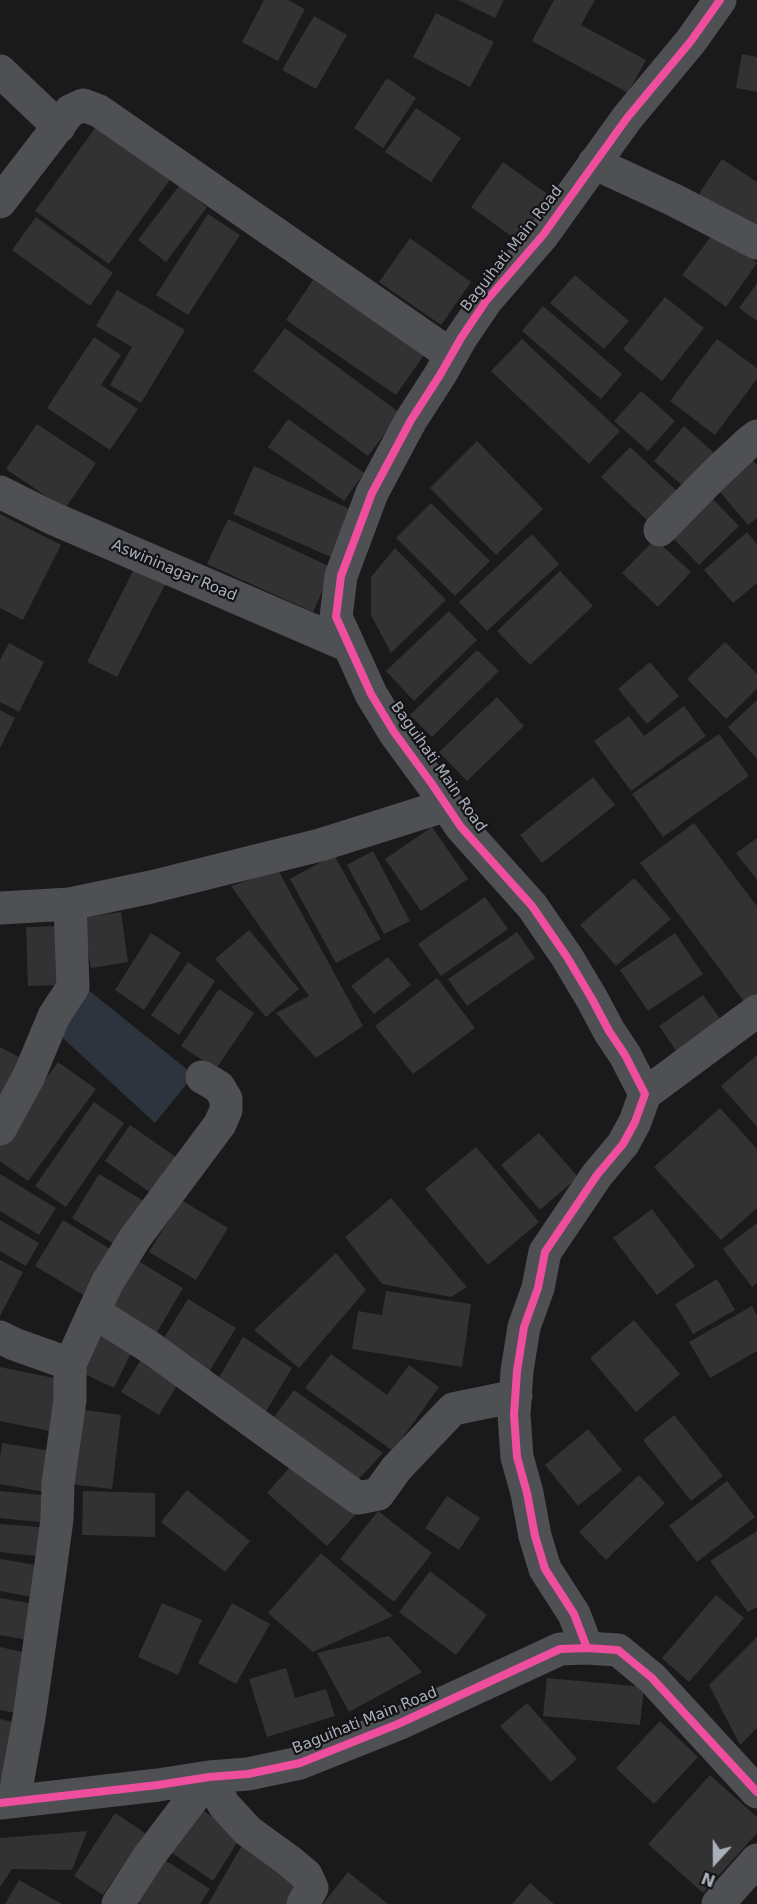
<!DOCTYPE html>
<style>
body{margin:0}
#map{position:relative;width:757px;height:1904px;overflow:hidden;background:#1a1a1b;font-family:"DejaVu Sans",sans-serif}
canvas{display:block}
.north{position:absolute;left:685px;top:1832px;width:60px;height:60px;-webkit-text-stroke:4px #141417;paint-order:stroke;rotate:201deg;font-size:16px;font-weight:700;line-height:24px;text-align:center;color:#abafbb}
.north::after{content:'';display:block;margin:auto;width:21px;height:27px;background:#abafbb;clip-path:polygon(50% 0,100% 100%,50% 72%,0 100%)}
</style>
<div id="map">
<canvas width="757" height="1904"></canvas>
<div class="north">N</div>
</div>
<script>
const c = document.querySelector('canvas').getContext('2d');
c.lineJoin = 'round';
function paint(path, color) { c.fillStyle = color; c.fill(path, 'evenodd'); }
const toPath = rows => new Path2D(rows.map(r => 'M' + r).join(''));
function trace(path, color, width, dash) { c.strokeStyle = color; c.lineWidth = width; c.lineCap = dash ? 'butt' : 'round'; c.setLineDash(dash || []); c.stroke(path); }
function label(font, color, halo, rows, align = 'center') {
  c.font = font + ' "DejaVu Sans",sans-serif'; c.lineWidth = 4.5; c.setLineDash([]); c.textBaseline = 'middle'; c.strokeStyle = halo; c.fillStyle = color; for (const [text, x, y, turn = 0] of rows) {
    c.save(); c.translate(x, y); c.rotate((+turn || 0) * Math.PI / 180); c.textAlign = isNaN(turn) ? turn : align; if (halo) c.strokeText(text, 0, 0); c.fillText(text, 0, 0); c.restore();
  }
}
paint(toPath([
 [86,988,194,1075,155,1123,53,1029]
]), '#2d343d');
paint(toPath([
 [264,0,288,0,305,9,278,61,242,42],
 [458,0,504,0,495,18],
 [554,0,595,0,581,25,646,60,628,93,532,41],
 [436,13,494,42,470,87,413,57],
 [314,16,347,35,316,89,282,70],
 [742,54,757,57,757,92,736,88],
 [387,78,416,98,383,148,354,128],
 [416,108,461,138,431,182,385,152],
 [98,124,172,177,109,264,35,211],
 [722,159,757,182,757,225,754,230,699,194],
 [503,162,550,196,518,241,471,207],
 [179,186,207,207,166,262,138,240],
 [208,214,240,235,188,315,156,295],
 [36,217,113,273,90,306,12,250],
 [715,231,757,263,726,307,682,275],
 [410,238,471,282,441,325,379,282],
 [575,275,629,321,604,349,550,303],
 [313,280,424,355,396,395,286,320],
 [757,283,757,321,739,308],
 [117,290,185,330,141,403,110,385,132,347,96,326],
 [665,297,704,328,662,381,623,349],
 [543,306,622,374,601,399,522,331],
 [285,328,400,413,368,456,253,371],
 [94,337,121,355,101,385,138,409,110,450,47,408],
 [522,339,620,431,589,464,491,371],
 [717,339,757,368,757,379,715,435,670,401],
 [641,391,675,421,648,451,614,421],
 [288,419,364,473,344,501,268,447],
 [37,424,96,463,65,509,6,469],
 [684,426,722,460,692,494,654,461],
 [477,441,543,509,496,555,430,488],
 [630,447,678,492,649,522,601,477],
 [749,456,757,465,757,518,748,525,714,485],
 [254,466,352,510,331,557,233,514],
 [710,496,739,526,699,565,670,535],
 [431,503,490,561,455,596,396,538],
 [0,514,61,545,23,620,0,608],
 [228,519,333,568,313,612,207,564],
 [747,532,757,544,757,583,733,603,704,570],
 [532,534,559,564,487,631,459,602],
 [655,539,691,572,658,607,622,573],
 [395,548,446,600,391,653,371,615,371,577],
 [136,565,167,581,117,677,87,662],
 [560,571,593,606,530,665,497,631],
 [449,611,477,640,414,701,386,671],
 [725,642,757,674,757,689,726,719,687,679],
 [9,643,44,662,19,712,0,702,0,660],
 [477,650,499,671,432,737,410,715],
 [650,662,679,696,647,724,618,689],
 [497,697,524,726,467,781,439,752],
 [757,700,757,759,728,727],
 [684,706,706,736,631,791,594,741,629,716,644,736],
 [0,710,15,718,0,748],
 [719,734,749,776,663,837,632,794],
 [593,777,615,805,542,863,520,835],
 [694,823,757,906,757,1002,749,1008,640,863],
 [432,827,468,879,421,911,385,859],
 [757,838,757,880,736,853],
 [373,851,410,921,384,934,347,865],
 [334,855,381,939,336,963,290,879],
 [278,870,363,1026,316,1058,276,1013,309,996,231,886],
 [634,878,671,919,616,966,580,925],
 [485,897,508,929,441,976,418,944],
 [121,912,128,962,91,968,82,918],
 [65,926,67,985,28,986,26,927],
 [249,930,299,989,266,1017,215,959],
 [517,932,535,958,467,1006,448,979],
 [151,933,181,953,144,1010,115,990],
 [675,933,703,974,648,1011,620,970],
 [388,957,411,985,374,1014,351,986],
 [188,962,215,981,179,1035,151,1015],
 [437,978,475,1028,413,1074,375,1026],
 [219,989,254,1013,216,1069,181,1046],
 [703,995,726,1027,681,1058,659,1026],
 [0,1047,25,1060,0,1110],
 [757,1055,757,1127,721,1086],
 [58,1062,96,1089,28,1181,0,1161,0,1142],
 [94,1102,124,1123,66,1207,35,1186],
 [720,1108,757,1149,757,1208,721,1240,654,1167],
 [130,1125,183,1162,158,1198,105,1161],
 [539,1133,578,1177,540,1210,501,1165],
 [476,1147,539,1222,488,1265,425,1189],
 [0,1174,56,1208,39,1235,0,1211],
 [99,1174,149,1204,122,1249,72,1218],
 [391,1198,467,1287,451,1297,382,1284,345,1237],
 [181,1200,228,1228,196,1280,149,1252],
 [652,1209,695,1266,657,1295,613,1238],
 [0,1220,39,1243,26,1266,0,1251],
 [63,1220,118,1254,90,1299,35,1266],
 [757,1223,757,1283,752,1287,723,1249],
 [336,1253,366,1290,299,1368,254,1330],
 [130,1256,183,1288,154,1337,100,1304],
 [0,1260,23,1272,0,1316],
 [717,1279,735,1310,693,1334,675,1304],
 [386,1291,471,1304,462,1367,352,1349,358,1311,382,1315],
 [188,1299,236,1328,207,1375,159,1346],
 [752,1306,757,1316,757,1351,710,1378,689,1342],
 [634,1320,680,1374,636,1412,590,1358],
 [92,1329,133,1349,114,1388,74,1369],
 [243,1337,292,1368,265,1413,215,1384],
 [145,1353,182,1377,159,1415,121,1392],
 [331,1354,387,1395,409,1365,439,1387,393,1451,305,1388],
 [0,1367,64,1380,55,1432,0,1421],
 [294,1390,383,1453,353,1485,268,1425],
 [78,1409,121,1415,112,1489,68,1484],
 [674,1415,723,1476,691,1501,643,1440],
 [588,1429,622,1470,578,1506,545,1465],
 [2,1443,58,1452,51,1493,0,1484,0,1458],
 [296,1460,356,1514,327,1546,267,1493],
 [639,1475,665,1503,606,1560,579,1532],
 [727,1481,755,1517,697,1562,669,1526],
 [187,1490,250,1541,225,1572,161,1522],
 [0,1491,51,1496,49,1523,0,1518],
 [83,1491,155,1493,155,1537,82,1535],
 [447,1496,480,1518,459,1550,425,1528],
 [378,1511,432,1553,394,1602,340,1559],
 [0,1524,51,1528,48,1557,0,1552],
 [757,1531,757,1607,748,1612,710,1561],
 [321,1553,393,1616,313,1652,268,1613],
 [0,1559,48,1567,42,1599,0,1591],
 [430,1571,487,1615,456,1655,399,1612],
 [716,1595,744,1618,689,1682,662,1658],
 [0,1598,40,1605,33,1641,0,1635],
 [162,1603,202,1620,178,1675,138,1657],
 [232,1603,270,1624,236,1684,198,1663],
 [389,1636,422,1672,349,1712,317,1653],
 [757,1637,757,1728,740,1745,709,1685],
 [0,1647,32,1654,20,1714,0,1710],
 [286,1668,295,1698,326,1689,335,1716,267,1737,249,1679],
 [547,1678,644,1687,640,1725,543,1716],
 [527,1703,577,1759,551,1782,500,1726],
 [0,1719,17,1723,5,1780,0,1781],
 [660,1721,698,1757,654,1804,616,1768],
 [710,1775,757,1817,757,1833,703,1893,648,1844],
 [195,1804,240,1838,213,1881,165,1848],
 [115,1813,145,1833,103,1895,74,1876],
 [87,1831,72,1870,12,1869,0,1887,0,1838],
 [245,1840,303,1883,290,1904,208,1904],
 [157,1855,210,1889,200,1904,141,1904,130,1897],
 [348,1872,388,1904,323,1904],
 [19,1880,62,1904,5,1904],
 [530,1883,554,1904,512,1904]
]), '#323233');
trace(toPath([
 [0,71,59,127],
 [594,163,676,201,757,243],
 [0,202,70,111,83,105,99,111,451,355],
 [0,492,52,518,349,646],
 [660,530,714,475,748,443,757,436],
 [0,908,70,904,151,887,320,845,447,805],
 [645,1094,757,1011],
 [0,1129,29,1076,54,1016,73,987,70,904],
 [94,1312,151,1348,358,1498,378,1494,396,1469,453,1409,516,1396],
 [0,1337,14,1344,70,1364],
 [587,1648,574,1614,545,1569,535,1536,527,1493,517,1457,514,1415,517,1371,524,1327,538,1288,545,1252,597,1175,623,1144,635,1122,645,1094,625,1055,609,1031,592,999,567,957,532,906,461,827,432,784,394,732,371,694,336,617,341,576,372,493,411,420,440,375,461,338,486,301,543,235,627,118,691,41,720,0],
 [14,1800,29,1718,50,1571,57,1519,58,1483,70,1400,70,1364,107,1283,135,1238,220,1124,226,1110,226,1099,219,1087,202,1077],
 [0,1803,158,1785,209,1777,248,1774,300,1763,398,1724,560,1649,587,1648,618,1650,652,1678,757,1792],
 [118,1904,149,1856,209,1777,224,1805,248,1831,288,1860,306,1875,312,1888,303,1904],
 [718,1904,757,1860]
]), '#4e5054', 33);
trace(toPath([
 [587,1648,574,1614,545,1569,535,1536,527,1493,517,1457,514,1415,517,1371,524,1327,538,1288,545,1252,597,1175,623,1144,635,1122,645,1094,625,1055,609,1031,592,999,567,957,532,906,461,827,432,784,394,732,371,694,336,617,341,576,372,493,411,420,440,375,461,338,486,301,543,235,627,118,691,41,720,0],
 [0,1803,158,1785,209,1777,248,1774,300,1763,398,1724,560,1649,587,1648,618,1650,652,1678,757,1792]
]), '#ef4d9e', 8);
label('15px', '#abafbb', '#141417', [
 ["Baguihati Main Road",512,249,-52],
 ["Aswininagar Road",174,571,23],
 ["Baguihati Main Road",438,767,55],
 ["Baguihati Main Road",365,1721,-22]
]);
</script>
